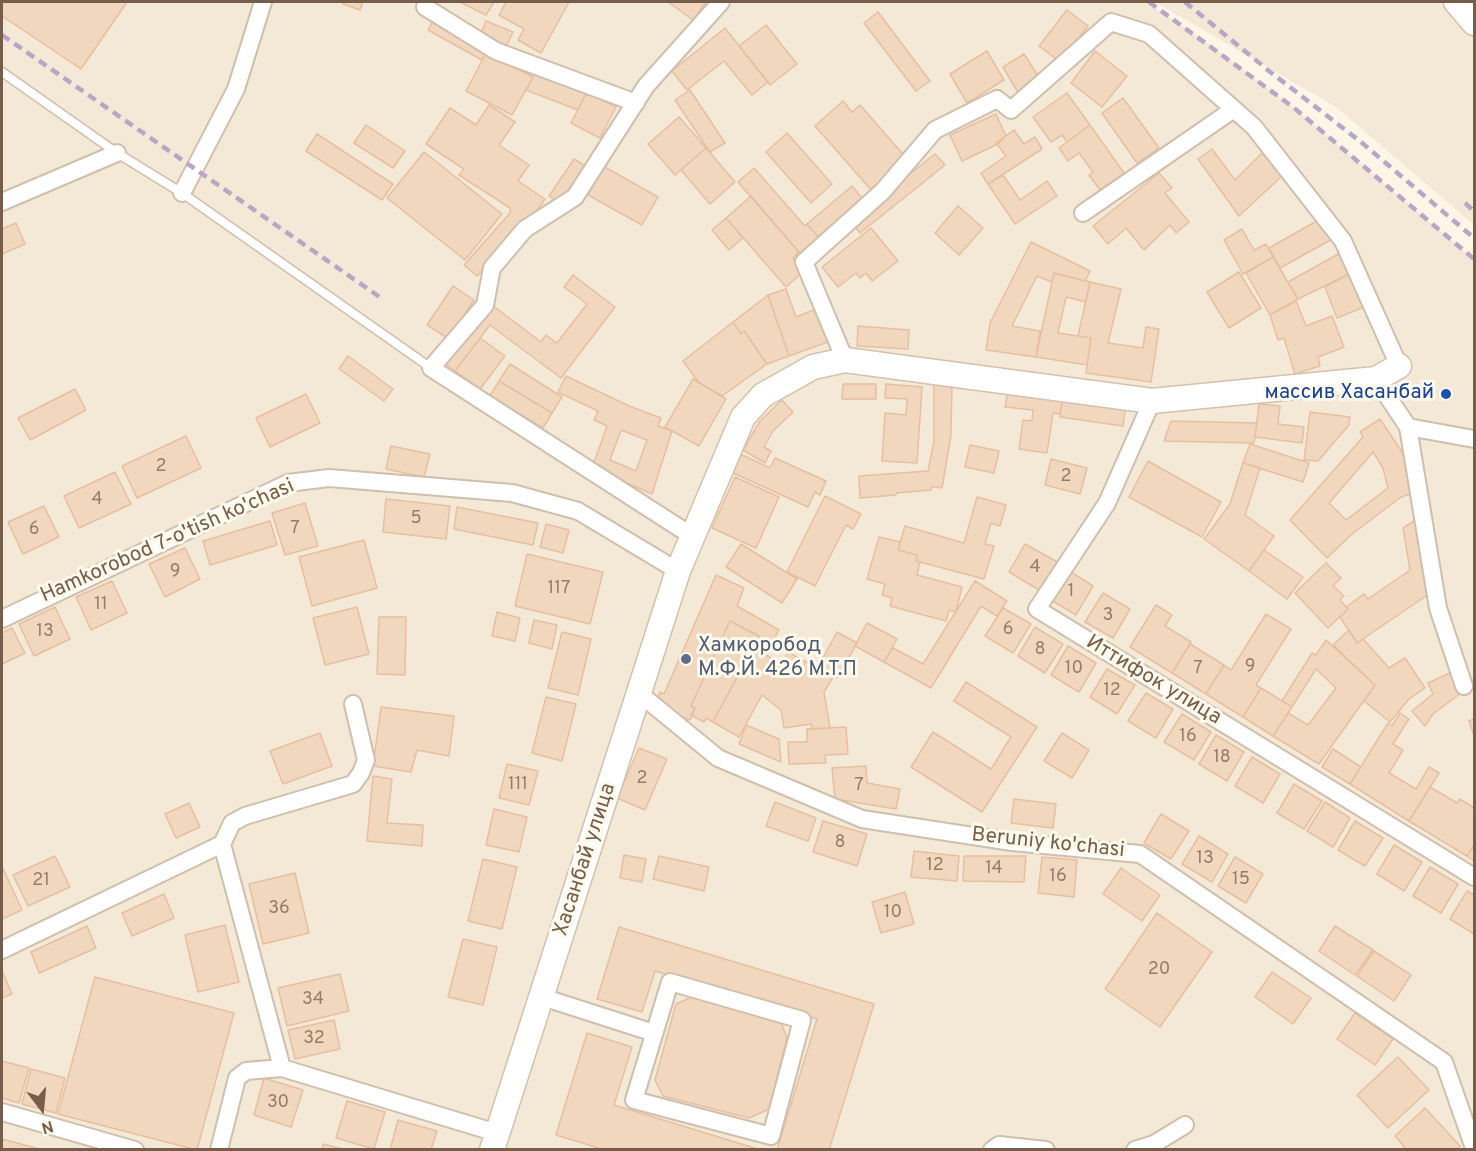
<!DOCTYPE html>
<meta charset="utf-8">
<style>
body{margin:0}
#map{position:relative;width:1476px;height:1151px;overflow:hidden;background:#fdf6e7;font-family:Overpass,sans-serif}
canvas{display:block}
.frame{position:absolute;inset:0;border:3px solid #775e4b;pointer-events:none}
.north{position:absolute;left:12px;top:1079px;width:60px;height:60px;-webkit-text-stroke:4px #fffaee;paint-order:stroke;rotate:164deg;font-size:16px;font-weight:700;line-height:24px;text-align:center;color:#775e4b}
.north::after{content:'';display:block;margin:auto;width:21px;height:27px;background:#775e4b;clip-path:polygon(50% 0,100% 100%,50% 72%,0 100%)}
</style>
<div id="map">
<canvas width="1476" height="1151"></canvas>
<div class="frame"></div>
<div class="north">N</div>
</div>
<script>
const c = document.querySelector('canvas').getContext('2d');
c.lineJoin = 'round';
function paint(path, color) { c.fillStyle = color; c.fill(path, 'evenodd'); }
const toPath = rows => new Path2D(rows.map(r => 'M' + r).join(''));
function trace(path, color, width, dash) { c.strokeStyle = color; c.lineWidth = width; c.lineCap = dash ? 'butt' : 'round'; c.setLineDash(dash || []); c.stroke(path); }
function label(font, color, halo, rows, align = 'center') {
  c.font = font + ' Overpass,sans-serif'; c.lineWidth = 6; c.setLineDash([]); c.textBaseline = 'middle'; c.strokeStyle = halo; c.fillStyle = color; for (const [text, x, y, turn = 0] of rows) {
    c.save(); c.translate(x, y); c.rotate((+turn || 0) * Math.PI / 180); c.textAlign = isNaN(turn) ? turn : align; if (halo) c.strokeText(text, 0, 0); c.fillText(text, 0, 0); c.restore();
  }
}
paint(toPath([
 [2,2,1146,2,1216,49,1293,107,1474,259,1474,1149,2,1150],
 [1155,2,1474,2,1474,225,1336,107]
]), '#f4e9d6');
const building = toPath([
 [3,2,127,2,81,69,2,16,3,2],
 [344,2,363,2,360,10,343,4,344,2],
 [460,2,494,2,486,15,460,2],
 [506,2,569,2,541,53,518,40,524,29,499,15,506,2],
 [668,2,706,2,693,20,668,2],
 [1067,10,1088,26,1060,62,1039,46,1067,10],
 [878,12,930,81,916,91,864,23,878,12],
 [434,19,587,92,578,110,526,90,533,77,486,53,482,60,428,30,434,19],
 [486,21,513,32,506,47,480,36,486,21],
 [766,25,797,64,770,85,739,46,766,25],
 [725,28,768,82,752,95,724,61,687,90,672,71,725,28],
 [987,51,1004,80,967,103,950,74,987,51],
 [1095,51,1127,76,1102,107,1071,83,1095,51],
 [486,53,533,77,512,115,466,91,486,53],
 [1024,54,1042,82,1020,96,1003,67,1024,54],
 [690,90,725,143,710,152,675,100,690,90],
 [587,92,616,107,600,138,571,123,587,92],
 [1067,93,1090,125,1067,142,1062,135,1051,142,1033,117,1067,93],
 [1123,98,1159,148,1137,163,1102,113,1123,98],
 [843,101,852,112,860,105,908,160,872,191,815,126,843,101],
 [489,105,515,122,499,145,529,165,518,181,545,199,528,225,524,223,477,276,464,265,510,213,510,208,459,175,464,169,426,144,450,108,476,125,489,105],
 [996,114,1006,136,998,144,962,161,950,135,996,114],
 [679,117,706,148,675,175,648,144,679,117],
 [366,125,405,151,393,168,354,143,366,125],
 [1090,125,1124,173,1100,190,1089,175,1093,172,1079,153,1068,161,1059,148,1090,125],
 [1014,130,1024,144,1035,137,1042,149,988,184,981,173,1006,156,996,143,1014,130],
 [787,133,832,184,811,203,766,152,787,133],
 [317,134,393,184,382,200,306,151,317,134],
 [706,148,735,182,710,204,681,170,706,148],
 [1212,149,1235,180,1262,153,1283,175,1239,216,1198,159,1212,149],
 [424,152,502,214,465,260,387,198,424,152],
 [935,154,945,165,860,233,850,221,935,154],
 [574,159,587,167,562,205,549,196,574,159],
 [603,166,658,197,642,225,588,195,603,166],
 [754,168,805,226,807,224,822,241,803,257,738,182,754,168],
 [1159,173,1172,188,1165,193,1189,222,1176,233,1170,225,1144,250,1126,228,1108,244,1093,226,1159,173],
 [1003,175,1020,200,1047,181,1057,196,1015,224,988,184,1003,175],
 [852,186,866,203,822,241,807,224,852,186],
 [751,196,799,252,793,258,804,271,786,287,726,218,751,196],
 [958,206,983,228,959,255,935,233,958,206],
 [726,218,743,238,729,250,712,230,726,218],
 [1322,218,1334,238,1280,268,1269,248,1322,218],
 [16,223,25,244,2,254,2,229,16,223],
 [871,228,898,261,872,281,866,273,860,278,856,273,838,287,822,267,871,228],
 [1242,229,1254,250,1266,244,1273,257,1243,274,1224,240,1242,229],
 [1031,242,1090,271,1085,281,1054,273,1052,282,1037,276,1012,326,1040,331,1036,357,986,350,990,323,1031,242],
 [1340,253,1351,273,1298,299,1288,282,1340,253],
 [1273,257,1298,299,1270,315,1246,273,1273,257],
 [1239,272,1261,308,1229,328,1207,292,1239,272],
 [1054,273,1090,282,1086,302,1066,297,1058,333,1091,338,1087,365,1036,357,1054,273],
 [1351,273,1364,307,1337,318,1325,287,1351,273],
 [573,275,615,307,561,378,490,325,455,371,443,362,488,302,541,342,546,335,557,343,587,304,564,287,573,275],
 [1090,282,1121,289,1108,343,1143,348,1146,327,1159,329,1151,382,1086,373,1091,338,1078,336,1090,282],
 [453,286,474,300,449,339,427,325,453,286],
 [786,289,796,317,816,309,828,342,789,356,768,295,786,289],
 [768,295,789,356,767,364,744,331,741,334,733,322,768,295],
 [1296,301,1306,326,1332,316,1344,347,1318,357,1320,366,1295,374,1284,338,1278,340,1270,315,1296,301],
 [733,322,741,334,744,331,767,364,722,396,699,383,683,361,733,322],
 [858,326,909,330,908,349,857,346,858,326],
 [480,338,505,356,480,389,455,371,480,338],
 [348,356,393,389,384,401,339,369,348,356],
 [510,364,562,397,552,413,499,381,510,364],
 [566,376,629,406,661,418,658,426,672,431,652,494,592,468,607,426,594,420,598,411,558,392,566,376],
 [621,430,647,440,636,471,610,460,621,430],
 [693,379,726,399,699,446,665,427,693,379],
 [499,381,552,413,543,428,490,396,499,381],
 [843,384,876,384,876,399,842,399,843,384],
 [886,384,922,387,917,463,882,461,885,413,906,415,907,399,885,398,886,384],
 [934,384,952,384,951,435,942,488,935,487,931,487,931,490,896,493,896,495,860,498,859,476,928,471,934,441,934,384],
 [75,389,86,410,30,440,18,418,75,389],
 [1008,390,1063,398,1060,414,1053,413,1047,453,1019,449,1023,420,1032,421,1033,410,1005,407,1008,390],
 [306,394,320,423,270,447,256,418,306,394],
 [1063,395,1126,404,1123,426,1060,417,1063,395],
 [782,400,793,412,773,431,764,447,771,451,765,463,743,450,760,421,782,400],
 [1259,404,1280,406,1278,424,1304,427,1302,443,1255,437,1259,404],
 [1310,412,1350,417,1349,425,1318,461,1304,460,1310,412],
 [1380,419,1404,455,1414,493,1401,497,1352,534,1327,558,1290,520,1363,437,1360,432,1380,419],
 [1373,452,1383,468,1388,488,1346,520,1329,503,1373,452],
 [1171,421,1257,423,1254,443,1164,441,1171,421],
 [186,436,201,468,137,498,122,466,186,436],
 [1250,444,1309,463,1303,482,1243,463,1250,444],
 [970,445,999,451,994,473,965,467,970,445],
 [391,446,430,454,424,477,386,469,391,446],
 [740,454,770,468,775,458,826,481,820,495,815,492,808,507,731,472,740,454],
 [1051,459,1087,468,1080,494,1045,485,1051,459],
 [1148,461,1221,502,1202,537,1129,497,1148,461],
 [1243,463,1260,468,1245,515,1274,536,1249,571,1204,539,1230,504,1243,463],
 [115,472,131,504,79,528,64,496,115,472],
 [735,477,779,497,756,548,712,528,735,477],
 [825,496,861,514,853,529,846,525,815,586,787,572,825,496],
 [977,497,1006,505,1000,526,991,523,985,544,994,546,984,579,916,561,917,555,898,550,905,526,964,543,977,497],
 [386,499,450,506,446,539,383,532,386,499],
 [305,503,318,546,285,555,272,513,305,503],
 [44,506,59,537,23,554,8,522,44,506],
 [457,507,538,523,533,545,454,529,457,507],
 [1417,519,1429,594,1357,643,1340,617,1348,609,1346,607,1364,594,1368,599,1410,570,1403,528,1417,519],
 [270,521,277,545,210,565,203,541,270,521],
 [546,524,569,530,563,553,540,547,546,524],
 [879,537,900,542,898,550,917,555,916,561,920,562,917,575,962,587,956,612,949,610,946,621,890,606,892,598,882,595,885,584,867,579,879,537],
 [364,540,377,588,312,606,299,557,364,540],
 [741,544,797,579,782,603,726,567,741,544],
 [1025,544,1061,564,1044,593,1009,572,1025,544],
 [185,548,200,579,165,597,149,564,185,548],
 [1264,550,1303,577,1287,599,1249,571,1264,550],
 [527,554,603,572,590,624,515,606,527,554],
 [1326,563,1341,578,1333,586,1344,596,1340,600,1348,609,1328,628,1295,593,1326,563],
 [1066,569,1093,586,1076,615,1048,598,1066,569],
 [716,575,744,588,737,606,779,630,772,643,730,621,691,706,695,708,690,720,655,705,660,692,664,694,716,575],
 [112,581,127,613,91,630,76,597,112,581],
 [975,581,1007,601,997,616,981,606,931,688,884,662,893,648,923,664,975,581],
 [1103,593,1130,609,1113,638,1085,622,1103,593],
 [1156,605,1172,615,1165,626,1191,642,1172,673,1130,647,1156,605],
 [55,607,70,639,34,656,19,624,55,607],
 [357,607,369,654,325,665,313,618,357,607],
 [1003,608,1031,624,1013,653,985,636,1003,608],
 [497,612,520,618,515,641,492,636,497,612],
 [1266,614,1291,629,1256,685,1261,688,1243,717,1206,694,1224,665,1231,670,1266,614],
 [379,617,406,617,405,675,377,674,379,617],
 [534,620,557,625,552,649,529,643,534,620],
 [730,621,759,636,713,722,706,718,704,722,691,715,695,708,691,706,730,621],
 [867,623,897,639,884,662,855,646,867,623],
 [1035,627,1063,644,1045,673,1018,656,1035,627],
 [12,628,25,653,2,664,2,633,12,628],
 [1349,630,1357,643,1363,639,1389,668,1405,658,1425,688,1409,699,1390,722,1364,701,1375,685,1333,645,1349,630],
 [562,632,591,639,578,695,548,688,562,632],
 [837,632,857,643,837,678,818,667,837,632],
 [1326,640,1375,685,1319,764,1273,736,1288,713,1308,725,1336,688,1316,669,1292,707,1282,701,1312,653,1316,655,1326,640],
 [1190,644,1224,665,1206,694,1172,673,1190,644],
 [1068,646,1096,663,1079,692,1051,675,1068,646],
 [753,648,782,664,788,652,833,677,824,692,830,728,812,729,811,724,784,728,781,710,762,695,739,737,713,722,753,648],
 [1107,669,1135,685,1117,714,1090,697,1107,669],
 [1452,672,1461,693,1433,714,1425,726,1412,711,1433,694,1428,683,1452,672],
 [966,682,1037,727,982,812,911,767,933,732,991,769,1011,737,954,701,966,682],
 [1261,688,1292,707,1273,736,1243,717,1261,688],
 [1146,693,1173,709,1156,738,1128,721,1146,693],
 [546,697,576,704,562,761,532,753,546,697],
 [381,707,454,716,449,756,417,750,411,772,373,766,381,707],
 [1400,713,1409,719,1393,744,1403,750,1389,773,1416,789,1429,767,1439,773,1409,821,1350,784,1388,723,1392,726,1400,713],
 [1182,714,1211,732,1194,760,1164,742,1182,714],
 [1474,719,1474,736,1469,721,1474,719],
 [746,725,779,739,781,762,739,744,746,725],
 [846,727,848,754,825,755,826,763,789,764,788,742,807,742,807,729,846,727],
 [320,733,332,766,283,784,270,751,320,733],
 [1062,733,1089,750,1072,778,1044,761,1062,733],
 [1216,735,1244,752,1227,781,1199,764,1216,735],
 [639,748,667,759,645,810,617,798,639,748],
 [1333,749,1361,767,1350,784,1322,767,1333,749],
 [1252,757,1280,774,1263,803,1235,786,1252,757],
 [507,764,538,771,529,805,499,798,507,764],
 [866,766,867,783,900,789,896,809,835,799,832,768,866,766],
 [373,776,392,779,387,823,423,825,422,846,367,841,373,776],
 [1294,784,1322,801,1304,829,1277,813,1294,784],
 [1430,787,1457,803,1460,799,1474,808,1474,845,1467,856,1409,821,1430,787],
 [1014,799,1056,804,1053,828,1011,823,1014,799],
 [775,802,816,818,808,841,766,826,775,802],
 [1325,802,1350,818,1333,847,1307,831,1325,802],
 [189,803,200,827,176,838,165,814,189,803],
 [494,809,527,817,519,852,486,845,494,809],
 [1161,814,1189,831,1171,859,1144,843,1161,814],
 [823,821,867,834,857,866,813,852,823,821],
 [1355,821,1383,838,1365,866,1338,850,1355,821],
 [1199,836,1228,854,1212,882,1182,864,1199,836],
 [1394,845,1422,862,1404,891,1377,874,1394,845],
 [1474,845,1474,861,1467,856,1474,845],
 [914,851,959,856,957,881,911,877,914,851],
 [624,855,646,859,642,882,620,878,624,855],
 [55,856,70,887,28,906,13,875,55,856],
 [659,856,709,867,704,891,653,879,659,856],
 [964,856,1026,856,1024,882,963,881,964,856],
 [1042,857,1077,860,1074,897,1038,893,1042,857],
 [1235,857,1263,874,1246,903,1218,886,1235,857],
 [483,859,517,867,502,929,468,921,483,859],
 [2,866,22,910,2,919,2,866],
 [1430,867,1458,884,1441,913,1413,896,1430,867],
 [1121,868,1160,895,1142,921,1103,894,1121,868],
 [295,873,309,933,263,944,249,884,295,873],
 [1467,891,1474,895,1474,934,1450,919,1467,891],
 [905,892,914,924,881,933,872,902,905,892],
 [164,894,174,918,132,936,122,913,164,894],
 [1157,913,1212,952,1160,1027,1105,989,1157,913],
 [225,925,239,982,198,992,185,935,225,925],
 [87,926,96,948,39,973,31,952,87,926],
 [1335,926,1373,950,1355,975,1319,951,1335,926],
 [619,927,874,1004,829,1150,777,1150,817,1019,655,971,642,1012,597,999,619,927],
 [463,939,497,947,483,1005,448,997,463,939],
 [1374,951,1411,975,1394,1001,1357,976,1374,951],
 [2,971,12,994,2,998,2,971],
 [1272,972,1311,998,1293,1024,1255,997,1272,972],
 [340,974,349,1011,287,1026,278,988,340,974],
 [95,977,234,1013,197,1150,58,1114,95,977],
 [694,996,780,1020,787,1038,769,1109,749,1118,663,1096,655,1080,676,1004,694,996],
 [1355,1013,1393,1039,1375,1065,1337,1039,1355,1013],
 [334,1020,340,1049,295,1059,288,1030,334,1020],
 [587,1033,632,1047,614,1105,761,1150,605,1150,556,1135,587,1033],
 [1398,1057,1429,1090,1388,1128,1357,1095,1398,1057],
 [2,1061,29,1068,19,1103,2,1098,2,1061],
 [31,1069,65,1078,56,1113,22,1104,31,1069],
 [264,1078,303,1090,291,1127,254,1115,264,1078],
 [347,1101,385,1112,374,1149,336,1138,347,1101],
 [1425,1108,1460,1146,1456,1150,1407,1150,1395,1136,1425,1108],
 [398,1120,437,1131,431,1150,390,1150,398,1120],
 [2,1139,36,1148,36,1150,2,1150,2,1139],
 [323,1144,346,1150,322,1150,323,1144]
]);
paint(building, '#f2d7bf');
trace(building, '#e5bf9f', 1.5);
const lane = toPath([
 [2,72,117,153,182,193,431,368]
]);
const street = toPath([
 [425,7,496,51,636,103],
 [182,193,236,89,263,2],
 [2,202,117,153],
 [1083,213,1234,109],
 [845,360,804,262,883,191,935,130,997,99,1011,110,1111,22,1149,34,1254,127,1343,241,1399,366],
 [1376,379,1408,427,1474,439],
 [1152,401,1107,503,1037,609,1474,877],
 [1408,427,1438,608,1464,686],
 [692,536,431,368,485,305,492,268,525,229,575,197,646,86,721,2],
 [2,619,288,483,329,478,512,493,578,511,678,571],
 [640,694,718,758,862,819,1012,842,1140,854,1444,1062,1474,1148],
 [222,844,232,823,245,816,353,784,361,773,366,760,353,704],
 [2,950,222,844,282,1068],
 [670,982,802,1020,771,1136,634,1100,670,982],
 [542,997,654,1033],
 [2,1112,135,1150],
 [219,1150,237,1078,246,1071,282,1068,497,1133],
 [992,1150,999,1145,1046,1150],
 [1135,1150,1154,1144,1185,1125]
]);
const secondary = toPath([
 [1456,2,1474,23],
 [492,1150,678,571,743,417,763,395,813,367,845,360,1152,401,1376,379,1399,366]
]);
trace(lane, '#cfbfad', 11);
trace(street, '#cfbfad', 20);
trace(secondary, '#d4c1ad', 27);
trace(lane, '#fff', 8);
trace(street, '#fff', 16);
trace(secondary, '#fff', 24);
trace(toPath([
 [1149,2,1293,107,1474,259],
 [1185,2,1269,71,1361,142,1474,238],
 [2,35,384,300],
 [1465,203,1474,211]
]), '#baa5c7', 4.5, [9, 6]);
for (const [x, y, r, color] of [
 [1446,394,6,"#1a4fb4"],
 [686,659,6,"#5c6f8a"]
]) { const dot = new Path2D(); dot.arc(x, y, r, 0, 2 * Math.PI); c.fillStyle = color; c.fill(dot); trace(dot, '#fffaee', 2); }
label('18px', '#967c68', null, [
 ["2",161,467],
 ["2",1066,477],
 ["4",97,500],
 ["5",416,519],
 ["7",295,529],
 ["6",34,530],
 ["4",1035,568],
 ["9",175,572],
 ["117",559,589],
 ["1",1071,592],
 ["11",101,605],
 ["3",1108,616],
 ["6",1008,630],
 ["13",45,632],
 ["8",1040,650],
 ["9",1250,667],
 ["10",1074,669],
 ["7",1198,669],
 ["12",1112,691],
 ["16",1188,737],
 ["18",1222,758],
 ["2",642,779],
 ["111",518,785],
 ["7",859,786],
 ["8",840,843],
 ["13",1205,859],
 ["12",935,866],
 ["14",994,869],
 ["16",1058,877],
 ["15",1241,880],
 ["21",41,881],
 ["36",279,909],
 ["10",893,913],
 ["20",1159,970],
 ["34",313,1000],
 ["32",314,1039],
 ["30",278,1103]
]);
label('21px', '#164399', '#fffaee', [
 ["массив Хасанбай",1434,394]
], 'right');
label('21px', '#775e4b', '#fffaee', [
 ["Hamkorobod 7-o'tish ko'chasi",168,542,-24],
 ["Иттифок улица",1153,681,31],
 ["Beruniy ko'chasi",1048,844,6],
 ["Хасанбай улица",586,860,-72]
]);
label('21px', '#4e5e75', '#fffaee', [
 ["Хамкоробод",698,647],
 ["М.Ф.Й. 426 М.Т.П",698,671]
], 'left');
</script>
